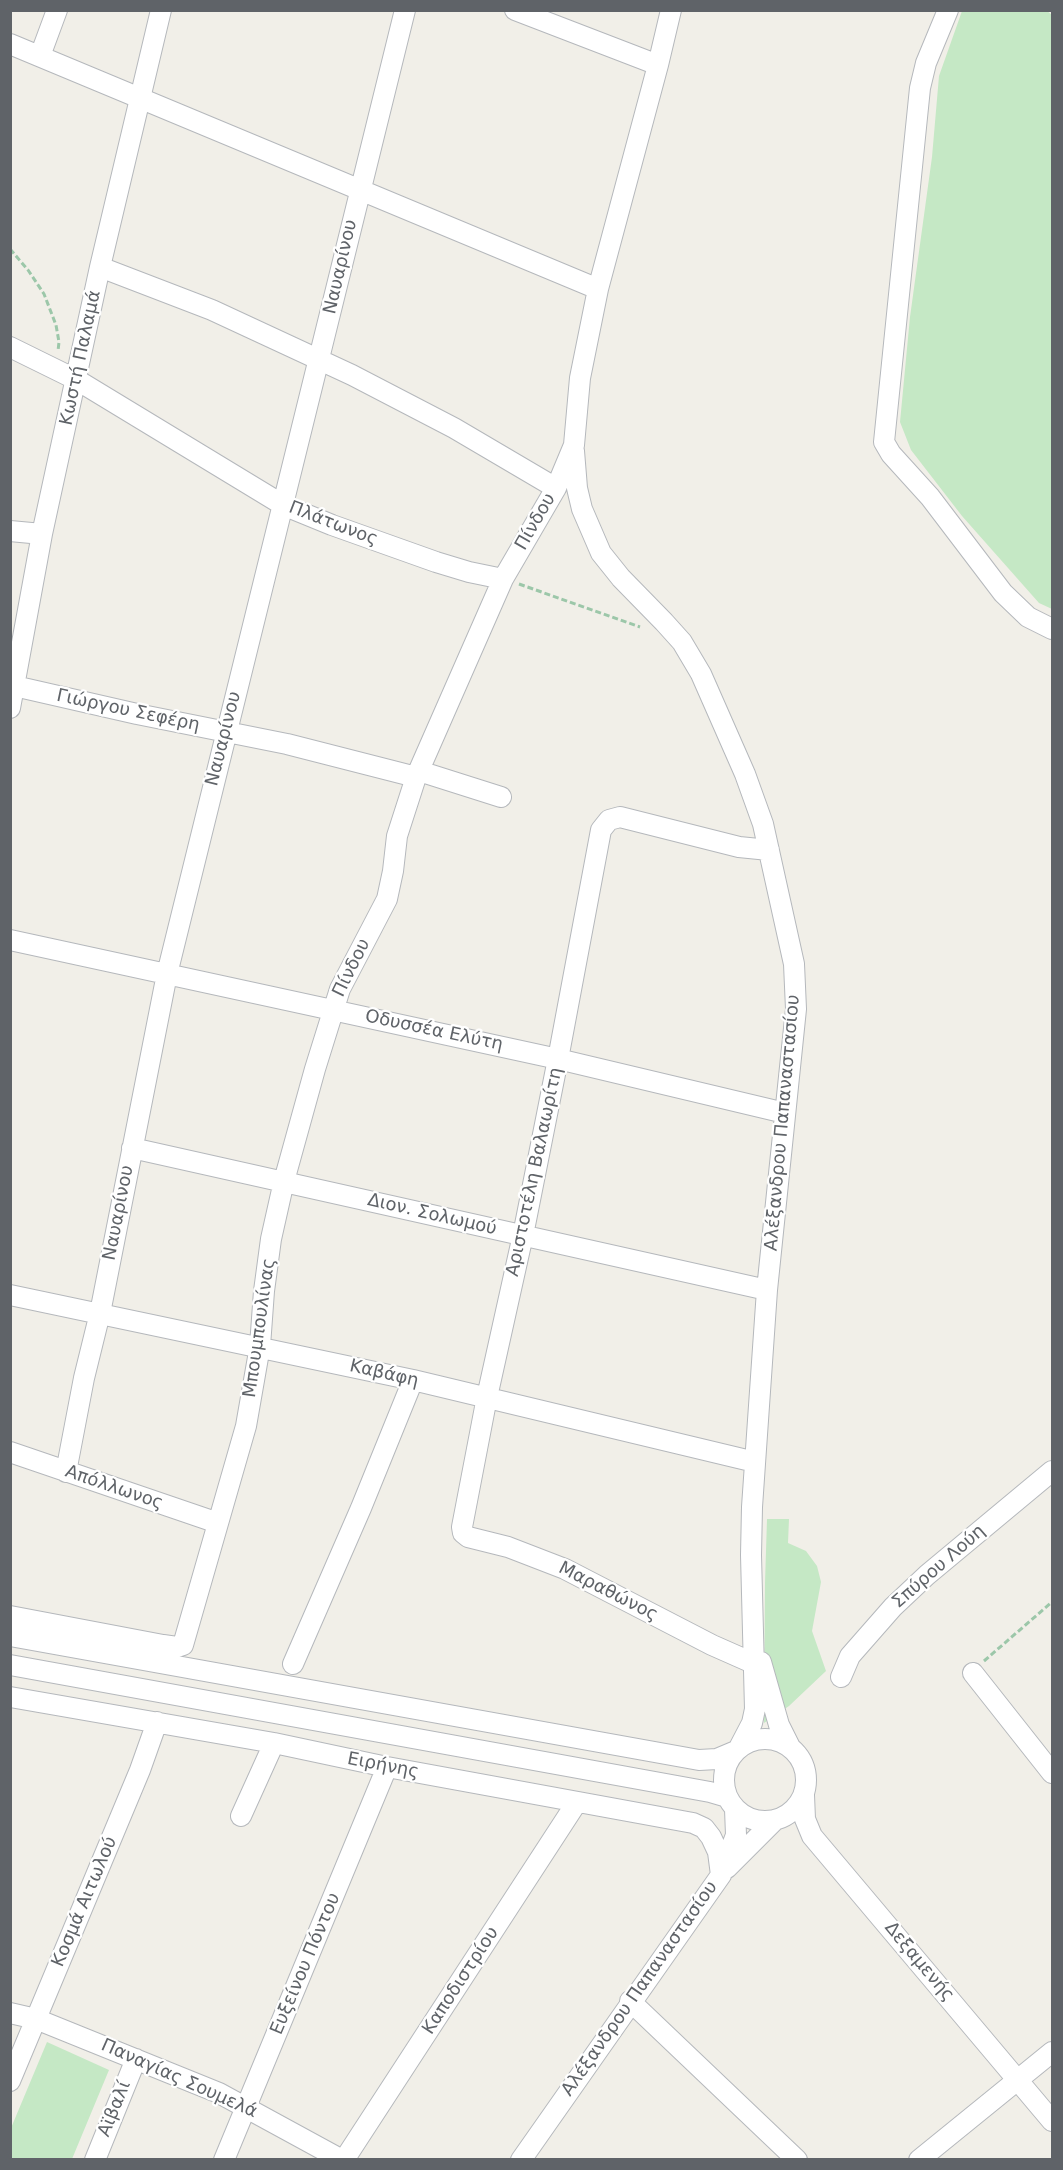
<!DOCTYPE html>
<meta charset="utf-8">
<style>
body{margin:0}
#map{position:relative;width:1063px;height:2170px;overflow:hidden;background:#f1efe8;font-family:"DejaVu Sans",sans-serif}
canvas{display:block}
.frame{position:absolute;inset:0;border:12px solid #5f6368;pointer-events:none}
</style>
<div id="map">
<canvas width="1063" height="2170"></canvas>
<div class="frame"></div>
</div>
<script>
const c = document.querySelector('canvas').getContext('2d');
c.lineJoin = 'round';
function paint(path, color) { c.fillStyle = color; c.fill(path, 'evenodd'); }
const toPath = rows => new Path2D(rows.map(r => 'M' + r).join(''));
function trace(path, color, width, dash) { c.strokeStyle = color; c.lineWidth = width; c.lineCap = dash ? 'butt' : 'round'; c.setLineDash(dash || []); c.stroke(path); }
function label(font, color, halo, rows, align = 'center') {
  c.font = font + ' "DejaVu Sans",sans-serif'; c.lineWidth = 4.5; c.setLineDash([]); c.textBaseline = 'middle'; c.strokeStyle = halo; c.fillStyle = color; for (const [text, x, y, turn = 0] of rows) {
    c.save(); c.translate(x, y); c.rotate((+turn || 0) * Math.PI / 180); c.textAlign = isNaN(turn) ? turn : align; if (halo) c.strokeText(text, 0, 0); c.fillText(text, 0, 0); c.restore();
  }
}
paint(toPath([
 [962,11,1046,10,1052,15,1052,609,1039,603,962,516,911,450,900,422,910,317,932,157,939,76],
 [767,1519,789,1519,788,1543,806,1551,817,1566,821,1582,812,1631,826,1671,789,1706,764,1723,765,1583],
 [47,2042,109,2070,72,2159,11,2159,11,2128]
]), '#c5e8c5');
const minor = toPath([
 [515,10,658,65],
 [948,10,926,63,920,88,884,442,891,454,930,497,1003,593,1028,617,1052,629],
 [10,44,598,289],
 [40,56,57,10],
 [100,267,212,310,352,375,454,428,556,488],
 [10,347,77,380,283,505,332,525,436,562,469,572,503,579],
 [574,451,577,488,582,509,601,553,621,578,664,622,682,642,701,674,745,774,763,824,794,964,796,1009,767,1290,752,1507,751,1555,755,1709,752,1723,740,1746],
 [10,531,42,534],
 [10,685,137,714,287,744,416,777],
 [10,708,42,534,100,267,161,10],
 [419,771,501,797],
 [10,940,558,1059,785,1113],
 [132,1148,767,1290],
 [10,1295,413,1380,755,1462],
 [10,1452,218,1523],
 [66,1472,84,1378,100,1313,167,974,405,10],
 [10,1616,163,1645,177,1647,183,1645,246,1426,260,1346,264,1291,271,1239,284,1181,315,1069,340,989,387,899,393,871,397,836,416,777,503,579,556,488,574,445,580,378,598,289,658,65,671,10],
 [10,1636,699,1760,717,1759,736,1751],
 [761,1662,779,1725,790,1747],
 [293,1664,361,1508,413,1380],
 [755,1664,712,1645,565,1569,508,1547,468,1537,463,1533,462,1527,487,1397,523,1235,558,1059,601,830,609,820,620,817,739,847,769,850],
 [10,1665,710,1792,727,1797],
 [973,1673,1052,1773],
 [841,1677,850,1656,893,1607,927,1575,1052,1471],
 [10,1697,274,1743,387,1767,693,1823,704,1828,711,1837,718,1852,721,1875],
 '724 1780a41 41 0 1 1 82 0a41 41 0 1 1-82 0Z',
 [804,1795,805,1819,812,1836,1052,2121],
 [241,1816,274,1743],
 [727,1868,774,1821],
 [630,2001,797,2160],
 [10,2013,36,2019,219,2093,342,2160],
 [10,2081,140,1770,157,1722],
 [95,2160,136,2059],
 [224,2160,387,1767],
 [344,2160,577,1802],
 [521,2160,721,1875,736,1835,735,1809],
 [919,2160,1052,2052]
]);
trace(minor, '#b5b8bc', 22);
trace(toPath([
 [10,249,28,270,44,294,56,325,59,342,58,351],
 [519,584,640,627],
 [984,1661,1052,1602]
]), '#9cc7a9', 3, [6, 3]);
trace(minor, '#fff', 20);
label('18px', '#5f6368', '#fff', [
 ["Ναυαρίνου",341,267,-77],
 ["Κωστή Παλαμά",81,358,-78],
 ["Πίνδου",536,522,-60],
 ["Πλάτωνος",333,524,21],
 ["Γιώργου Σεφέρη",128,711,12],
 ["Ναυαρίνου",224,739,-76],
 ["Πίνδου",352,968,-64],
 ["Οδυσσέα Ελύτη",434,1031,12],
 ["Αλέξανδρου Παπαναστασίου",783,1123,-85],
 ["Αριστοτέλη Βαλαωρίτη",535,1172,-78],
 ["Ναυαρίνου",119,1213,-79],
 ["Διον. Σολωμού",432,1215,13],
 ["Μπουμπουλίνας",260,1328,-82],
 ["Καβάφη",384,1374,13],
 ["Απόλλωνος",114,1488,19],
 ["Σπύρου Λούη",939,1567,-41],
 ["Μαραθώνος",608,1592,27],
 ["Ειρήνης",383,1766,11],
 ["Κοσμά Αιτωλού",85,1902,-67],
 ["Δεξαμενής",919,1962,50],
 ["Ευξείνου Πόντου",306,1964,-67],
 ["Καποδιστρίου",461,1981,-57],
 ["Αλέξανδρου Παπαναστασίου",640,1989,-55],
 ["Παναγίας Σουμελά",179,2079,24],
 ["Αϊβαλί",115,2109,-68]
]);
</script>
